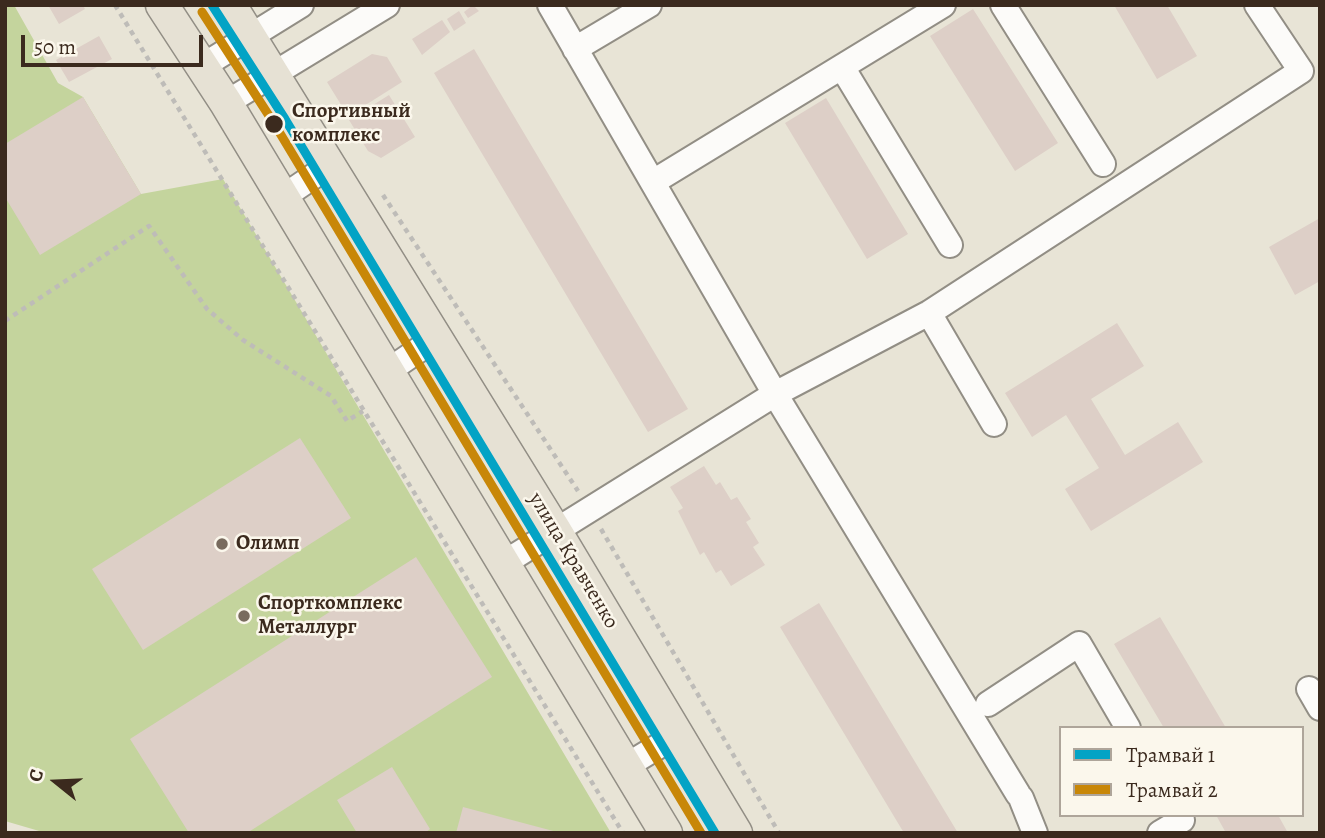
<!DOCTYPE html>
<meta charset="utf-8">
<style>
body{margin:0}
#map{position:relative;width:1325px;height:838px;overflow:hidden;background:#e8e4d6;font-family:Alegreya,serif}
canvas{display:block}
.frame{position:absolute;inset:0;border:7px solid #3b2a1e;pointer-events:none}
.legend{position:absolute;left:1059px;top:726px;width:245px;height:91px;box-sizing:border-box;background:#fbf7ec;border:2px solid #aea59a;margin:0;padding:9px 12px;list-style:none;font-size:21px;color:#3b2a1e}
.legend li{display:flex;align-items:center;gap:14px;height:35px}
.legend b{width:35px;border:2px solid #aea59a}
.north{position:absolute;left:21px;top:747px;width:70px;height:70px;-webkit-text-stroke:5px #fbf7ec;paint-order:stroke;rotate:288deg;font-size:19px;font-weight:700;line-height:28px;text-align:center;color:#3b2a1e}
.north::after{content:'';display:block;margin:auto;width:24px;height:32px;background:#3b2a1e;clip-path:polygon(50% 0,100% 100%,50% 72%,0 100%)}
.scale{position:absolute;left:21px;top:35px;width:182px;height:32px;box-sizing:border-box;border:4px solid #3b2a1e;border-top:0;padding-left:9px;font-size:21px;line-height:24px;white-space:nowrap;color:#3b2a1e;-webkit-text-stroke:5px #fbf7ec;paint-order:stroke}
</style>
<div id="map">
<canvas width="1325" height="838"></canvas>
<div class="frame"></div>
<ul class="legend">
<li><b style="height:9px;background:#03a3c5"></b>Трамвай 1</li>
<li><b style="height:9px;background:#c88708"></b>Трамвай 2</li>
</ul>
<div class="north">С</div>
<div class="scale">50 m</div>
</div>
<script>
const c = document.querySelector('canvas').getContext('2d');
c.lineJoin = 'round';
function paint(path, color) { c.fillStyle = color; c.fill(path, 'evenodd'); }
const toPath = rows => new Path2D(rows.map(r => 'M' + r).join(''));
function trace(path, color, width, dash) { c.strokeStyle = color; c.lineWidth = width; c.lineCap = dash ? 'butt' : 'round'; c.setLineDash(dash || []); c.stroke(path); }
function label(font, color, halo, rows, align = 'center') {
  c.font = font + ' Alegreya,serif'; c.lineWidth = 5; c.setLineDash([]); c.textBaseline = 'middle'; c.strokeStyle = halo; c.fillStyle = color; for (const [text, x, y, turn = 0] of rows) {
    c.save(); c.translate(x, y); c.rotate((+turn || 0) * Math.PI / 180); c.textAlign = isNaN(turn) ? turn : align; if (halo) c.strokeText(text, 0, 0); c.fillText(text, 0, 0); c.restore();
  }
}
paint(toPath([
 [5,5,14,5,58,83,83,97,141,194,223,179,611,833,46,833,5,821]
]), '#c4d49d');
paint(toPath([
 [48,5,83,5,85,9,59,24],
 [473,5,479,11,468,18,464,12],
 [1114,5,1167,5,1197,56,1157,79],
 [973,9,1058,143,1015,171,930,36],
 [459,11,466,23,454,31,447,19],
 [442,20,450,32,422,55,412,39],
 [99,36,112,59,69,82,56,60],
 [474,49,688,409,648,432,434,73],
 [372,54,387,57,402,82,348,116,327,82],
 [389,95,415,137,381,158,368,151,349,120],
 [83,97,141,194,40,255,5,197,5,144],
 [826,98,908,234,867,259,785,123],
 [1320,218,1320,281,1295,295,1269,247],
 [1117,323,1144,366,1091,399,1125,455,1178,422,1203,462,1091,531,1065,489,1099,468,1066,415,1032,437,1005,393],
 [300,438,351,518,143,650,92,569],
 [704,466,716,485,720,482,731,500,737,497,751,519,746,522,759,543,753,547,765,565,731,586,721,570,716,573,704,552,700,555,678,511,683,508,670,487],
 [416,557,492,677,247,833,189,833,130,739],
 [819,603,958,833,904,833,780,627],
 [1160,617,1226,728,1164,728,1114,644],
 [392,767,430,829,425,833,357,833,337,800],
 [463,807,557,832,557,833,456,833],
 [1216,815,1278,815,1288,833,1226,833]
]), '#ddcfc7');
const minor = toPath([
 [550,5,775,394,1018,794],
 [1003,5,1103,164],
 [575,49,649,5],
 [201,67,301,5],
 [842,67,950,245],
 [226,103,387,5],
 [653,182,943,5],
 [283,197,330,165],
 [929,313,994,424],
 [388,371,436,338],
 [504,563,775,394,929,313,1301,71,1257,5],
 [1309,689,1320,708],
 [988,704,1079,644,1128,728],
 [626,766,677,735],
 [1021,798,1035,833],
 [1160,833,1182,820]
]);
const major = toPath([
 [162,5,226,103,666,833],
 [230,5,554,529,736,833]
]);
trace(minor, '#928e85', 28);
trace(major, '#928e85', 35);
trace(toPath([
 [115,5,623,833],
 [383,195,578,491],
 [5,321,149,226,207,309,243,340,331,396,347,421,363,411],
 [601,529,779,833]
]), '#bebcb8', 4.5, [5, 5]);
trace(minor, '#fcfbf9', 24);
trace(major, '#e6e1d4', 32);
trace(toPath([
 [212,5,285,119,715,833]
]), '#03a3c5', 9);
trace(toPath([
 [202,12,275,125,701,833]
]), '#c88708', 9);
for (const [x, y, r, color] of [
 [274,124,10,"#3b2a1e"],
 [222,544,7,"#786b5e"],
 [244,616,7,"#786b5e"]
]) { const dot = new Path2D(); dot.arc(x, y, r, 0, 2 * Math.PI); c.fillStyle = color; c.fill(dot); trace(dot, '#fbf7ec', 2.5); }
label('bold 21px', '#3b2a1e', '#fbf7ec', [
 ["Спортивный",292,112],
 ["комплекс",292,136]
], 'left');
label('bold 21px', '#3b2a1e', '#fbf7ec', [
 ["Олимп",236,544],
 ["Спорткомплекс",258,604],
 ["Металлург",258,628]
], 'left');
label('21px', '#3b2a1e', '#fbf7ec', [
 ["улица Кравченко",573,561,59]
]);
</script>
